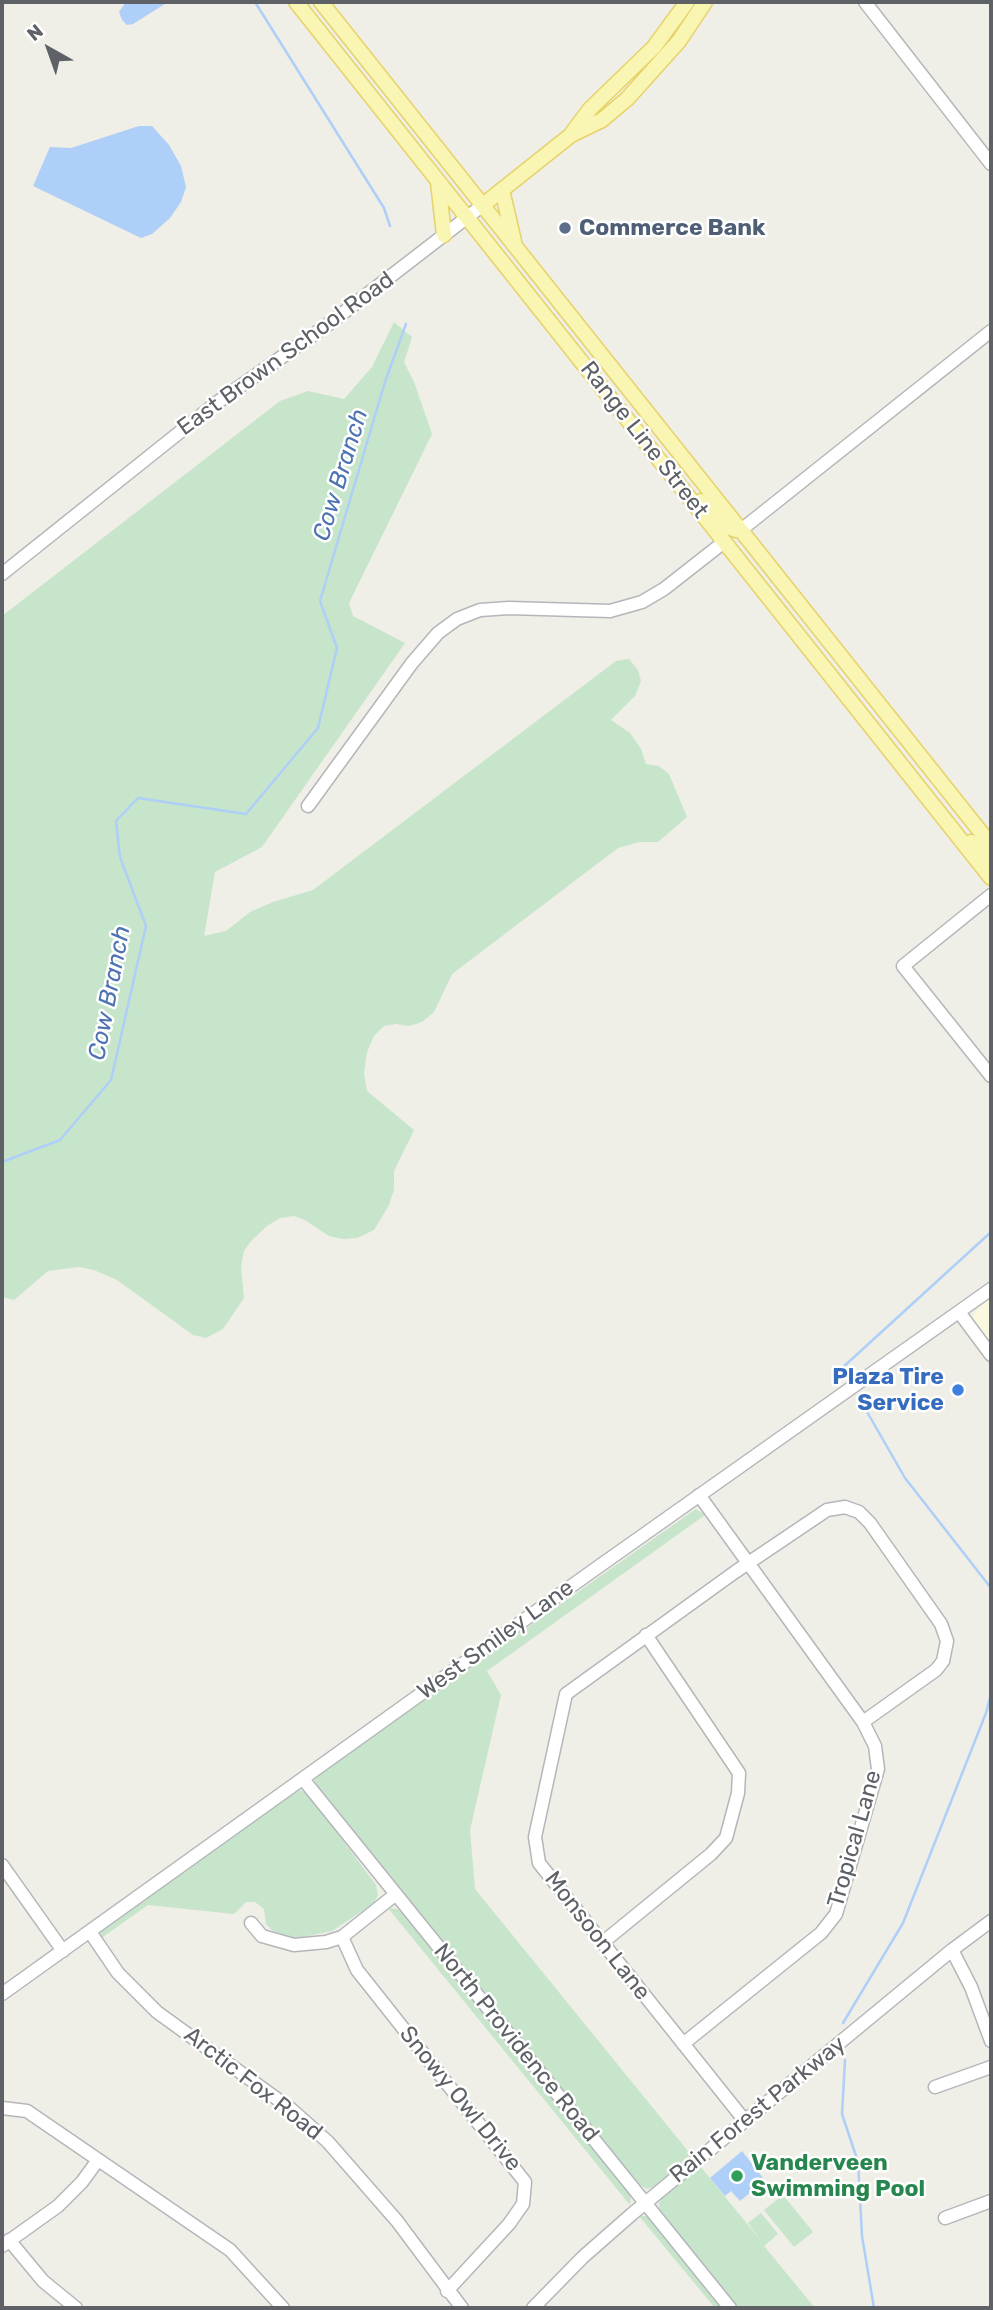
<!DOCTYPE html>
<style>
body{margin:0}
#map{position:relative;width:993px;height:2310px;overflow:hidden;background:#efeee7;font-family:Rubik,sans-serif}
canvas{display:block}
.frame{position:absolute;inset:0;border:4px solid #5e6166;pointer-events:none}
.north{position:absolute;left:14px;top:14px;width:70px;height:70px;-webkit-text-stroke:5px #fff;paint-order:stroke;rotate:320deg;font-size:19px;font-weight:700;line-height:28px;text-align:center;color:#5e6166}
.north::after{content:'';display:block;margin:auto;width:24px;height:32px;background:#5e6166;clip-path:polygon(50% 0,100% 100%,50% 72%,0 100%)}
</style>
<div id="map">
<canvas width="993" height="2310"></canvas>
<div class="frame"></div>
<div class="north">N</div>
</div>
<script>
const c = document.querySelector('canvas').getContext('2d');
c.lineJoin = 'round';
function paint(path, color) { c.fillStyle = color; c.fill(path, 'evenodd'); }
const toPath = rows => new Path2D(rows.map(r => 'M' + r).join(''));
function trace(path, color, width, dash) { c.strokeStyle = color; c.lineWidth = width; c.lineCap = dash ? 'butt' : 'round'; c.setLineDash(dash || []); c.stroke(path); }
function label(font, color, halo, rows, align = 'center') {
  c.font = font + ' Rubik,sans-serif'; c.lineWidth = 5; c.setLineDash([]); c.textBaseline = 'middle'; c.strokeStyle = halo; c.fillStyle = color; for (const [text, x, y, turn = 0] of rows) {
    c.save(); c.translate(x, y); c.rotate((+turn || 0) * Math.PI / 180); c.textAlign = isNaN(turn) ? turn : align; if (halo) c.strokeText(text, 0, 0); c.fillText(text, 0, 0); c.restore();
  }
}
paint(toPath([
 [991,1298,991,1346,971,1320,978,1308]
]), '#fbf8e0');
paint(toPath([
 [394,322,412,337,404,362,414,382,432,434,349,603,353,616,405,643,262,847,215,872,204,936,226,931,250,912,273,902,313,890,616,661,629,659,638,670,641,681,635,696,611,720,630,733,641,749,646,764,659,766,669,774,687,817,658,842,639,842,618,848,452,974,434,1012,422,1022,409,1026,396,1024,384,1026,374,1036,367,1052,364,1073,367,1091,414,1130,394,1171,394,1190,388,1207,374,1230,357,1238,343,1239,329,1236,305,1220,294,1216,280,1218,267,1226,251,1241,244,1251,241,1267,244,1298,223,1329,206,1338,193,1335,117,1280,94,1270,79,1267,48,1271,14,1300,2,1297,2,616,280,401,308,391,344,399,372,367],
 [696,1509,705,1515,487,1671,501,1695,470,1830,475,1889,692,2156,653,2187,647,2189,634,2181,316,1786,315,1779,316,1776],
 [300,1790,308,1794,376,1885,378,1895,374,1903,332,1931,303,1937,292,1937,273,1931,266,1924,264,1909,255,1902,246,1902,234,1914,148,1905,100,1939,101,1929,294,1791],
 [388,1908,397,1909,404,1914,631,2196,630,2205],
 [700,2166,761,2241,748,2223,761,2213,778,2234,764,2246,815,2308,738,2308,660,2211,659,2203,664,2195],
 [783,2195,813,2232,794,2247,764,2210],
 [639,2216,646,2216,654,2223,722,2308,715,2308]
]), '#c6e5ca');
paint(toPath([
 [126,2,168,2,133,24,127,25,122,20,119,12],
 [139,126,152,126,169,145,181,166,186,187,181,202,170,218,152,234,141,238,33,186,50,147,71,148],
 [742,2151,770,2187,767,2190,768,2192,761,2198,752,2191,740,2201,731,2191,725,2196,710,2178]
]), '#aecff8');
trace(toPath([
 [255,2,384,208,390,226],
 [2,1162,60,1140,111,1080,146,926,120,857,116,821,138,798,246,814,318,728,337,648,320,601,385,382,406,324],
 [843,1375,841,1369,991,1232],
 [862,1403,905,1478,991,1588],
 [843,2023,903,1923,986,1713,991,1694],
 [845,2060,842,2114,858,2162,862,2236,874,2308]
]), '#aecff8', 2.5);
const minor = toPath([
 [865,2,991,164],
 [741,530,991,331],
 [2,574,215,404,330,323,483,205],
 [308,806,412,663,438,633,457,619,480,610,509,608,610,611,642,602,664,589,724,542],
 [991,895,903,966,991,1076],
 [959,1312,991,1355],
 [303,1779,730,2308],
 [2,1865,63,1951],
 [251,1923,262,1936,294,1945,326,1942,342,1937,396,1894],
 [90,1932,118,1973,157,2012,291,2109,328,2142,397,2221,462,2308],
 [342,1937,357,1970,525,2182,523,2204,509,2224,447,2291],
 [602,1943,711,1854,726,1838,738,1793,739,1773,646,1635],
 [952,1950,971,1987,991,2041],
 [2,1994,591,1572,991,1289],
 [683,2044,821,1933,836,1914,878,1769,875,1746,863,1722,699,1495],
 [935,2087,991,2067],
 [2,2108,27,2111,230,2250,283,2308],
 [745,2121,539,1863,535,1837,566,1694,735,1572,827,1510,845,1507,859,1512,870,1523,941,1624,947,1641,943,1661,936,1670,863,1722],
 [945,2218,991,2201],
 [9,2240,43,2281,76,2308],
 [2,2246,58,2206,82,2182,98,2160],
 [533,2308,583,2257,632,2214,952,1950,991,1921]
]);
const major = toPath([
 [296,2,991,878],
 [321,2,991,845],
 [572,133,590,109,654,47,687,2],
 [438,182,444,235],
 [502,190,514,241],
 [483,205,571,135,602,120,627,99,679,41,705,2],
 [701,501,728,527,736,530],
 [971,842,991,861]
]);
trace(minor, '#b4b6ba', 15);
trace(major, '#e7d269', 17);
trace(minor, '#fff', 12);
trace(major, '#f9f6b3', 14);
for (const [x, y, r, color] of [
 [565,228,7,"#5c6f8a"],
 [958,1390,7,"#3f7fe0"],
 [737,2176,7,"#2e9e5b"]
]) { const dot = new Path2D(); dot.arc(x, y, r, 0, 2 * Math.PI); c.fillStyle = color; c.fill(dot); trace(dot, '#fff', 2.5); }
label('bold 23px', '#4e5e75', '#fff', [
 ["Commerce Bank",579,228]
], 'left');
label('23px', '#5e6166', '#fff', [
 ["East Brown School Road",286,354,-36],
 ["Range Line Street",644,440,52],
 ["West Smiley Lane",496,1640,-36],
 ["Tropical Lane",855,1839,-74],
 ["Monsoon Lane",597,1936,52],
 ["North Providence Road",516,2043,51],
 ["Arctic Fox Road",253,2084,38],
 ["Snowy Owl Drive",460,2099,51],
 ["Rain Forest Parkway",758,2110,-39]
]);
label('bold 23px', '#366cbe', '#fff', [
 ["Plaza Tire",944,1377],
 ["Service",944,1403]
], 'right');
label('bold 23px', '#27864d', '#fff', [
 ["Vanderveen",751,2163],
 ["Swimming Pool",751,2189]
], 'left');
label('italic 24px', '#4e73b2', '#fff', [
 ["Cow Branch",341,475,-73],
 ["Cow Branch",110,993,-79]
]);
</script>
